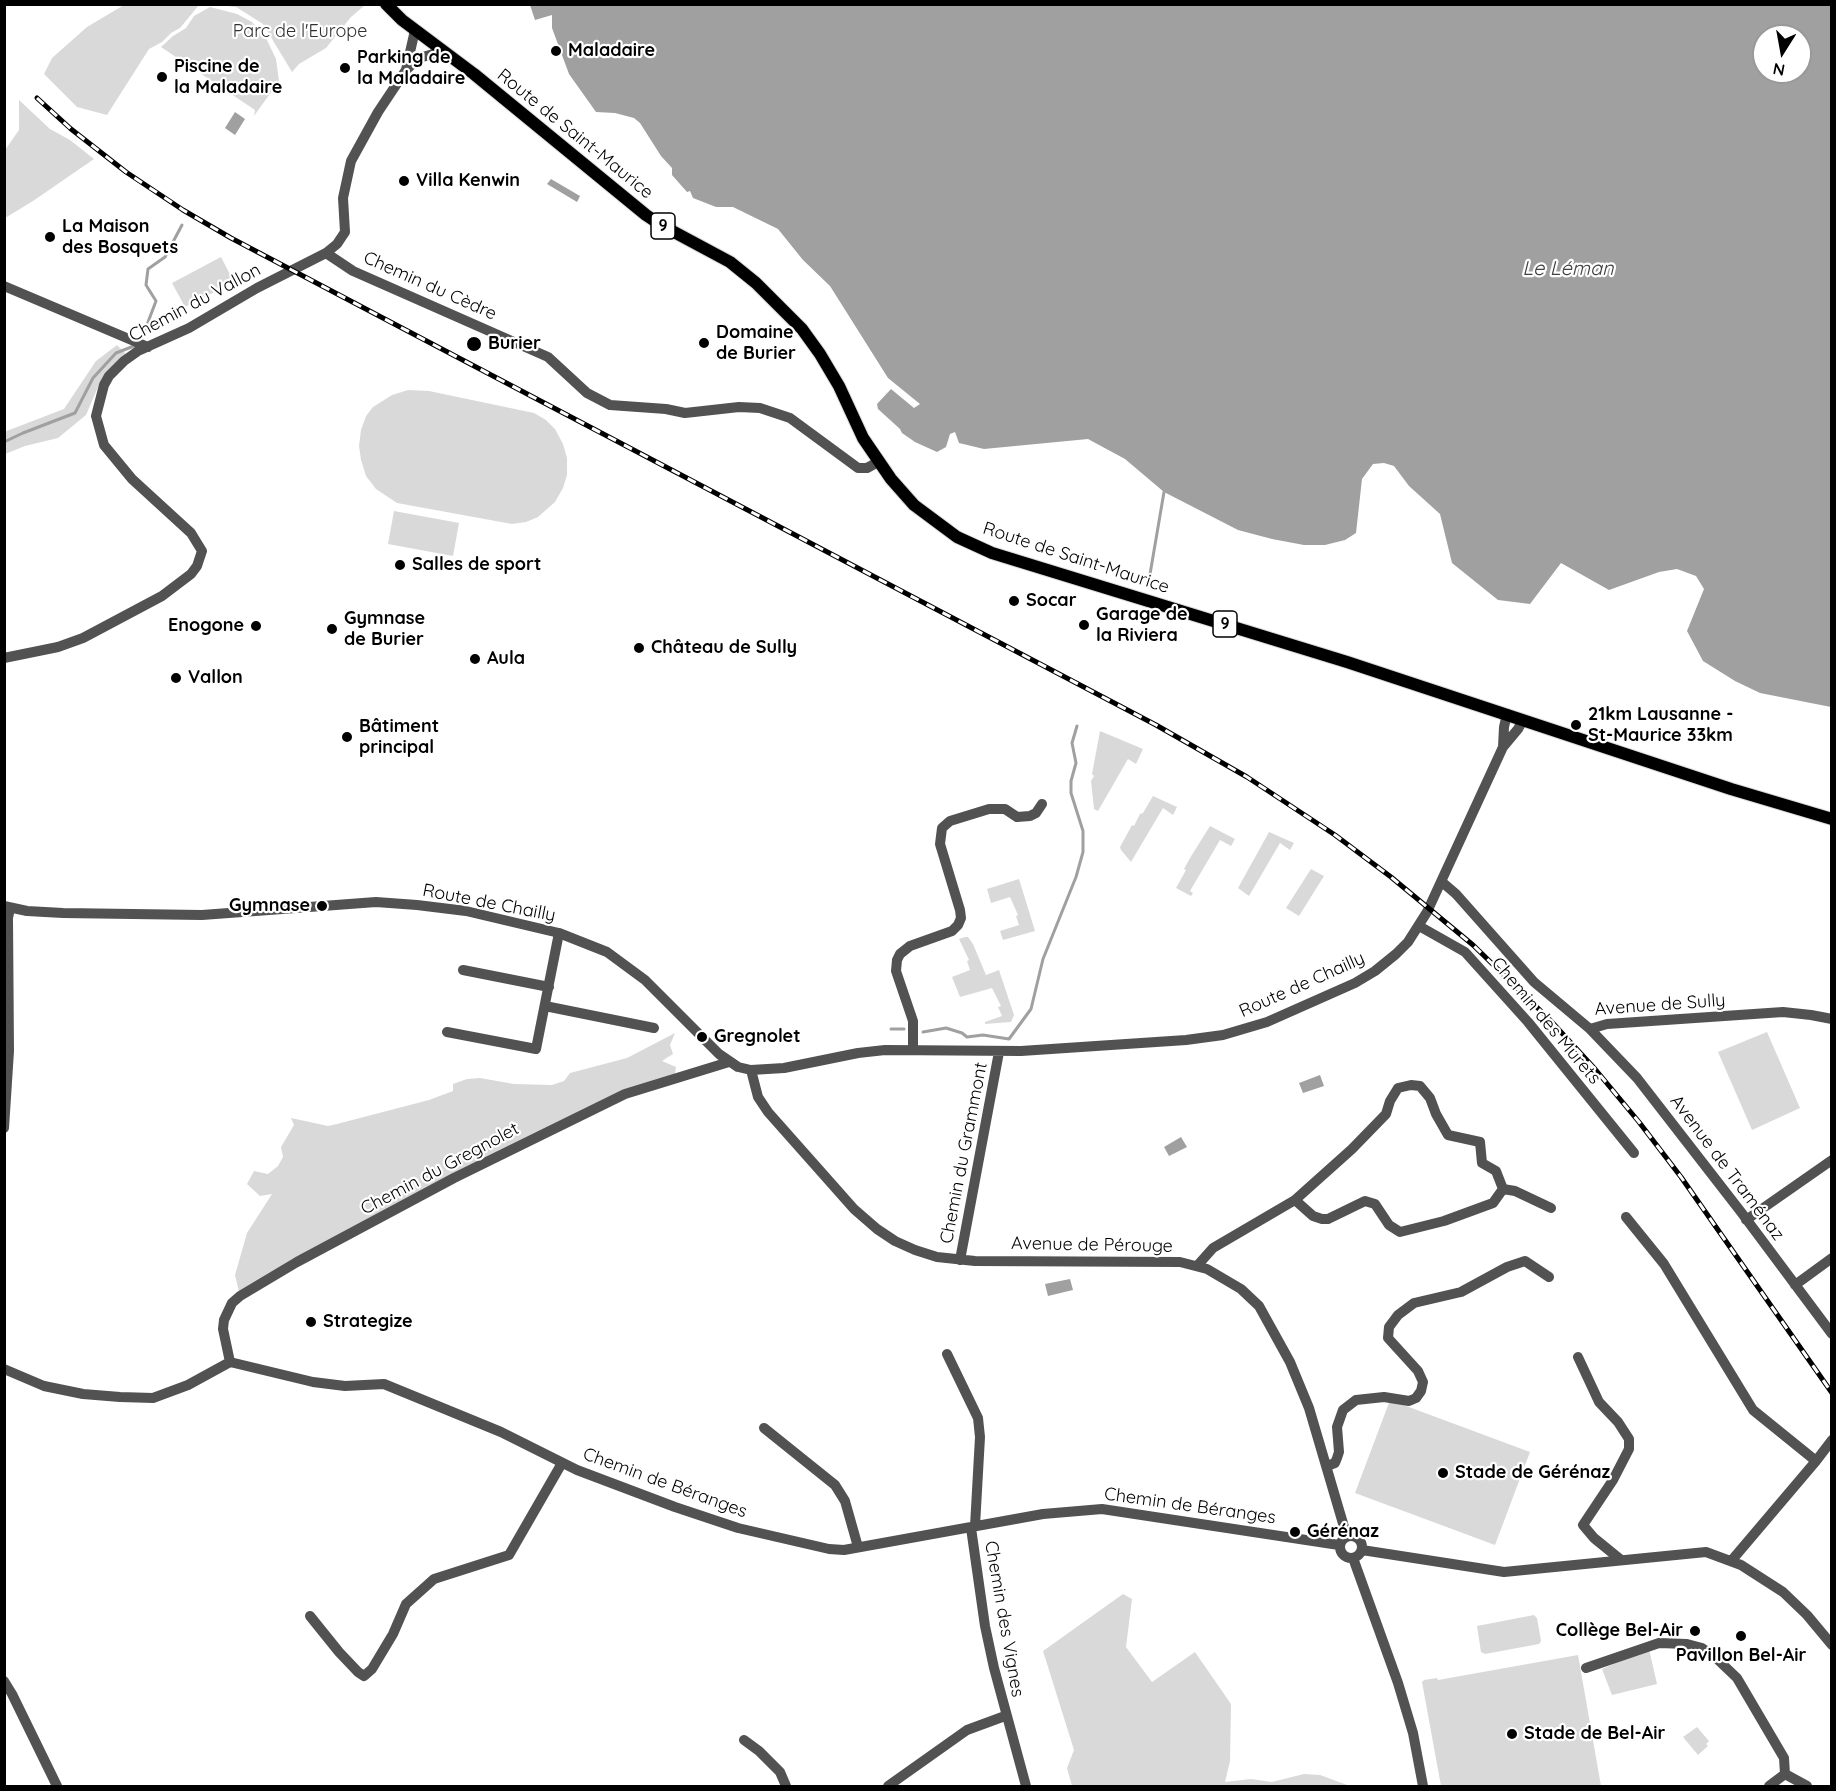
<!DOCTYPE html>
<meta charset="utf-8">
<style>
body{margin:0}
#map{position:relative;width:1836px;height:1791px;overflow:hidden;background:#fff;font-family:Quicksand,sans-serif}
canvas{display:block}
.frame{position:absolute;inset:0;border:6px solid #000;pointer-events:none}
.north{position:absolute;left:1752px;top:24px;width:60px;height:60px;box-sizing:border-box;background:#fff;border:2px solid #999;border-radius:50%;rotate:191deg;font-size:16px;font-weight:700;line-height:24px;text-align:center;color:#000}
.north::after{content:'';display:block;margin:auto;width:21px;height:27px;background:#000;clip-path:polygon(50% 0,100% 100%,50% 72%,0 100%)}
</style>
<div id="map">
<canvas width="1836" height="1791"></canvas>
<div class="frame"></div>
<div class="north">N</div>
</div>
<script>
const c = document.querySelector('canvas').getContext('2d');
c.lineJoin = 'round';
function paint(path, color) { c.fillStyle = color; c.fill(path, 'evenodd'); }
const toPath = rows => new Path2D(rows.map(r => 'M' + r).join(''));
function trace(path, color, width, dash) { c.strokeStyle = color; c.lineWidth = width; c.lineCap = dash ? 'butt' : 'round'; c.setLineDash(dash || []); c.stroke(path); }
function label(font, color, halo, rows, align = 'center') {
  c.font = font + ' Quicksand,sans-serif'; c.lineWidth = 4.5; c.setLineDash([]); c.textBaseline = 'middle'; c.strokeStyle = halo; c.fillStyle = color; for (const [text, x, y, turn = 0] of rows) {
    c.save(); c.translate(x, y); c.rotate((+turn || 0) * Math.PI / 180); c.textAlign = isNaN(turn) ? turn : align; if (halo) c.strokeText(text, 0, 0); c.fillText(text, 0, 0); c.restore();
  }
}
paint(toPath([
 [124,5,199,5,180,28,171,33,162,42,149,49,107,115,77,107,44,74,52,58,87,27],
 [218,5,365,5,351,17,326,48,299,64,292,72,263,24,236,7],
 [210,7,237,14,252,22,266,38,276,59,279,81,254,116,255,110,161,47,173,36,186,28,194,16],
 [19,100,50,129,70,140,94,159,33,201,5,218,5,150,19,130],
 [221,257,234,282,185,307,172,283],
 [117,345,127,355,110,371,98,387,86,415,58,438,25,446,5,454,4,432,64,409,96,361],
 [408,390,429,391,534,413,546,420,555,429,563,444,567,458,567,475,563,488,555,502,538,517,526,522,512,524,397,503,376,489,366,476,361,460,359,446,361,430,366,416,373,407,392,395],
 [394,511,459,523,453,556,388,544],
 [1100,731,1143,749,1136,764,1128,759,1098,811,1094,809,1091,781,1094,776,1092,774],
 [1153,796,1177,807,1173,815,1163,808,1131,862,1121,850,1120,847,1132,825,1134,826,1140,814,1143,813],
 [1210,826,1235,839,1231,846,1220,840,1190,891,1193,893,1191,896,1176,888,1186,870,1184,869,1190,858],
 [1269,832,1294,843,1290,850,1280,843,1249,896,1238,888],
 [1311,869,1324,876,1299,916,1286,908],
 [1019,879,1035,931,1003,940,1000,931,1019,925,1016,916,1018,915,1010,897,991,903,987,889],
 [965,937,968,937,973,944,986,975,999,970,1014,1015,1011,1022,985,1024,985,1022,1002,1016,998,1007,1001,1006,992,988,960,997,952,977,970,970,967,961,969,960,959,939],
 [1767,1032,1800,1108,1752,1130,1718,1052],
 [675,1033,670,1045,673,1054,662,1061,676,1067,675,1074,625,1090,240,1296,235,1275,247,1233,272,1194,260,1196,247,1184,254,1171,268,1174,278,1166,283,1157,281,1147,294,1125,291,1118,328,1126,337,1124,429,1100,453,1091,453,1084,467,1079,480,1078,514,1084,552,1085,564,1081,570,1073,627,1058],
 [1390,1400,1530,1452,1495,1545,1355,1493],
 [1123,1594,1132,1599,1126,1647,1152,1682,1195,1652,1231,1704,1230,1761,1225,1782,1251,1779,1272,1782,1304,1774,1320,1775,1350,1786,1072,1786,1067,1768,1074,1750,1043,1651],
 [1534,1615,1537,1618,1541,1641,1539,1644,1485,1654,1481,1652,1477,1626],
 [1649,1649,1657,1684,1612,1695,1602,1669],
 [1578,1655,1601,1786,1441,1786,1422,1682,1424,1680,1437,1678,1438,1680],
 [1697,1727,1709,1741,1706,1744,1708,1746,1698,1755,1683,1737]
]), '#d9d9d9');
paint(toPath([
 [530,5,1831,5,1831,707,1760,693,1735,681,1703,661,1687,631,1704,589,1696,576,1677,569,1659,572,1609,590,1561,563,1530,604,1498,600,1452,563,1440,514,1409,486,1394,466,1384,463,1373,464,1362,479,1356,533,1345,540,1325,545,1304,545,1272,539,1238,530,1164,492,1125,459,1088,439,984,449,959,443,955,432,950,434,946,447,937,452,915,442,902,433,900,429,878,409,877,404,891,389,914,408,920,404,888,378,830,286,803,260,778,229,733,207,716,207,693,198,690,191,687,192,672,175,672,168,661,156,640,123,634,118,615,113,596,112,569,74,552,28,552,15,535,20],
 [1764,36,1800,36,1800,72,1764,72],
 [235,112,245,119,235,135,225,128],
 [551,179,580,196,577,202,547,184],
 [1320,1075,1324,1086,1303,1093,1299,1083],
 [1181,1137,1187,1147,1169,1156,1164,1147],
 [1070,1279,1073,1290,1048,1296,1045,1284]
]), '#a0a0a0');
trace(toPath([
 [138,341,145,330,156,301,146,285,148,269,165,257,182,225],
 [4,442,23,433,75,413,93,378,116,353,134,346],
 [1148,586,1164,492],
 [891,1029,904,1029],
 [923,1032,946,1028,962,1033,967,1037,983,1035,1009,1039,1031,1009,1043,959,1076,877,1083,852,1083,831,1071,793,1071,781,1076,763,1072,743,1077,726]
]), '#a0a0a0', 3);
const major = toPath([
 [386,4,402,20,474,74,646,215,661,225,730,262,756,283,802,329,820,354,839,386,863,438,891,479,914,505,957,537,992,553,1347,662,1731,789,1832,819]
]);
trace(major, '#dbdbdb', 14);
trace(toPath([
 [407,69,419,58,444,51],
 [326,253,353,271,548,357,587,393,610,405,666,409,685,413,739,407,760,408,790,418,858,468,867,468,878,462],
 [4,286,148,347],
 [4,658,58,647,83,638,162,596,191,574,197,566,202,551,191,533,132,479,104,445,96,416,104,385,109,376,124,361,138,351,189,328,257,288,326,253,337,244,345,232,343,198,351,161,378,112,406,70,415,30],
 [1503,747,1504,727,1507,714],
 [1442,882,1456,894,1534,982,1590,1029,1637,1078,1741,1212,1832,1334],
 [4,906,27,911,63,913,202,915,376,902,417,905,466,911,559,933,607,952,645,980,719,1054,738,1067,751,1070,784,1068,858,1053,885,1050,1021,1051,1186,1040,1223,1035,1267,1022,1355,983,1375,971,1396,954,1408,942,1427,912,1503,747,1518,729,1523,720],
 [1419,926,1465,952,1528,1022,1634,1153],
 [463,970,549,987],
 [545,1006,654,1028],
 [1590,1029,1607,1024,1783,1012,1811,1015,1832,1019],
 [447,1032,536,1049,559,933],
 [913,1049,913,1021,896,971,897,960,900,954,910,946,952,931,958,925,961,918,960,910,940,844,942,828,950,821,989,809,1005,809,1017,817,1030,816,1036,813,1042,804],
 [751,1070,758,1097,768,1112,854,1209,877,1229,895,1241,915,1250,937,1257,975,1261,1180,1262,1207,1269,1241,1289,1259,1306,1290,1362,1309,1408,1347,1537],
 [4,1128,9,1051,8,918,10,908],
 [1503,1189,1515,1191,1551,1208],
 [1626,1217,1664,1264,1753,1410,1816,1461],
 [1746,1220,1832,1160],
 [960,1260,999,1052],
 [1197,1266,1213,1248,1295,1200,1352,1149,1386,1114,1390,1101,1398,1088,1411,1085,1420,1086,1430,1098,1436,1114,1448,1135,1480,1142,1482,1163,1496,1171,1503,1189,1493,1203,1444,1221,1400,1232,1389,1225,1375,1204,1365,1201,1328,1219,1322,1219,1313,1216,1295,1200],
 [1795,1285,1832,1258],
 [947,1354,978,1418,980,1437,975,1526],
 [1578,1357,1599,1402,1618,1422,1629,1439,1629,1449,1613,1480,1583,1525,1594,1538,1621,1560],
 [230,1362,223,1329,224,1320,232,1303,240,1296,297,1262,454,1178,625,1094,729,1062],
 [4,1369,44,1386,83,1394,120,1397,153,1398,188,1385,230,1362,313,1382,345,1386,384,1384,501,1432,577,1470,675,1507,738,1528,829,1549,844,1550,1043,1514,1102,1509,1339,1545],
 [764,1428,835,1485,845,1501,858,1547],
 [1327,1466,1335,1463,1337,1458,1339,1452,1337,1427,1343,1410,1356,1400,1384,1397,1409,1401,1416,1398,1421,1391,1423,1382,1418,1371,1388,1338,1389,1327,1398,1315,1414,1303,1461,1292,1507,1267,1525,1261,1549,1277],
 [971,1528,985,1626,994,1668,1026,1786],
 '1340 1547a11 11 0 1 1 22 0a11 11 0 1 1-22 0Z',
 [1362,1550,1504,1572,1706,1552,1741,1565,1783,1592,1807,1615,1832,1645],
 [1353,1558,1398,1683,1413,1733,1423,1786],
 [1732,1560,1816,1461,1832,1440],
 [310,1616,339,1652,358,1672,364,1676,372,1669,393,1634,406,1604,434,1579,509,1555,562,1463],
 [1586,1668,1659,1643,1687,1644,1702,1648,1715,1657,1737,1678,1784,1758,1785,1774],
 [4,1681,12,1694,57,1786],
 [744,1740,759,1751,780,1772,786,1786],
 [1785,1774,1807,1786],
 [888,1786,967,1730,1005,1716],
 [1769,1786,1785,1774]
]), '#525252', 10);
trace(major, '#000', 12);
const rail = toPath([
 [37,98,71,129,126,172,183,210,231,238,1156,725,1247,777,1335,835,1391,877,1473,945,1549,1019,1595,1069,1639,1122,1681,1177,1832,1393]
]);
trace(rail, '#000', 5);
trace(rail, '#fff', 3, [9]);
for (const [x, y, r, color] of [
 [556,51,6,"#000"],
 [345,68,6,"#000"],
 [162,77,6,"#000"],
 [404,181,6,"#000"],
 [50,237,6,"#000"],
 [704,343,6,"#000"],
 [474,344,8,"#000"],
 [400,565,6,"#000"],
 [1014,601,6,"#000"],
 [1084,625,6,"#000"],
 [256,626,6,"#000"],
 [332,629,6,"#000"],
 [639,648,6,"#000"],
 [475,659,6,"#000"],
 [176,678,6,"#000"],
 [1576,725,6,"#000"],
 [347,737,6,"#000"],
 [322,906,6,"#000"],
 [702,1037,6,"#000"],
 [311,1322,6,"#000"],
 [1443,1473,6,"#000"],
 [1295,1532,6,"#000"],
 [1695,1631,6,"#000"],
 [1741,1636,6,"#000"],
 [1512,1734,6,"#000"]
]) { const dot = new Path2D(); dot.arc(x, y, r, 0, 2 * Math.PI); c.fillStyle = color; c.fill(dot); trace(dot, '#fff', 2); }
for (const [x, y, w] of [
 [663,226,24],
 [1225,624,24]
]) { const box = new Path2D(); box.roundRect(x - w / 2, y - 13, w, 26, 4.5); c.fillStyle = '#fff'; c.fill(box); trace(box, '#000', 1.5); }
label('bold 16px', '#000', null, [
 ["9",663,226],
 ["9",1225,624]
]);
label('18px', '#303030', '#fff', [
 ["Parc de l'Europe",300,32]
]);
label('bold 18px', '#000', '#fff', [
 ["Maladaire",568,51],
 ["Parking de",357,58],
 ["la Maladaire",357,79],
 ["Piscine de",174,67],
 ["la Maladaire",174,88],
 ["Villa Kenwin",416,181],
 ["La Maison",62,227],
 ["des Bosquets",62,248],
 ["Domaine",716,333],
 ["de Burier",716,354],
 ["Burier",488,344],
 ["Salles de sport",412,565],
 ["Socar",1026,601],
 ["Garage de",1096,615],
 ["la Riviera",1096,636],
 ["Gymnase",344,619],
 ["de Burier",344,640],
 ["Enogone",244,626,"right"],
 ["Château de Sully",651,648],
 ["Aula",487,659],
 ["Vallon",188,678],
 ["21km Lausanne -",1588,715],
 ["St-Maurice 33km",1588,736],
 ["Bâtiment",359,727],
 ["principal",359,748],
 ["Gymnase",310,906,"right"],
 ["Gregnolet",714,1037],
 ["Strategize",323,1322],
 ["Stade de Gérénaz",1455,1473],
 ["Gérénaz",1307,1532],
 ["Collège Bel-Air",1683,1631,"right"],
 ["Pavillon Bel-Air",1741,1656,"center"],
 ["Stade de Bel-Air",1524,1734]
], 'left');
label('18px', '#000', '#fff', [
 ["Route de Saint-Maurice",575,134,39],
 ["Chemin du Cèdre",430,286,24],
 ["Chemin du Vallon",195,303,-28],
 ["Route de Saint-Maurice",1076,558,18],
 ["Route de Chailly",489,903,11],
 ["Route de Chailly",1302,985,-24],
 ["Avenue de Sully",1660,1005,-4],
 ["Chemin des Murets",1546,1021,50],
 ["Chemin du Grammont",964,1153,-79],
 ["Avenue de Traménaz",1727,1168,53],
 ["Chemin du Gregnolet",440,1169,-28],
 ["Avenue de Pérouge",1092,1245,1],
 ["Chemin de Béranges",665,1483,20],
 ["Chemin de Béranges",1190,1506,8],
 ["Chemin des Vignes",1004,1619,80]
]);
label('italic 20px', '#414141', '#fff', [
 ["Le Léman",1568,269]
]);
</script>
